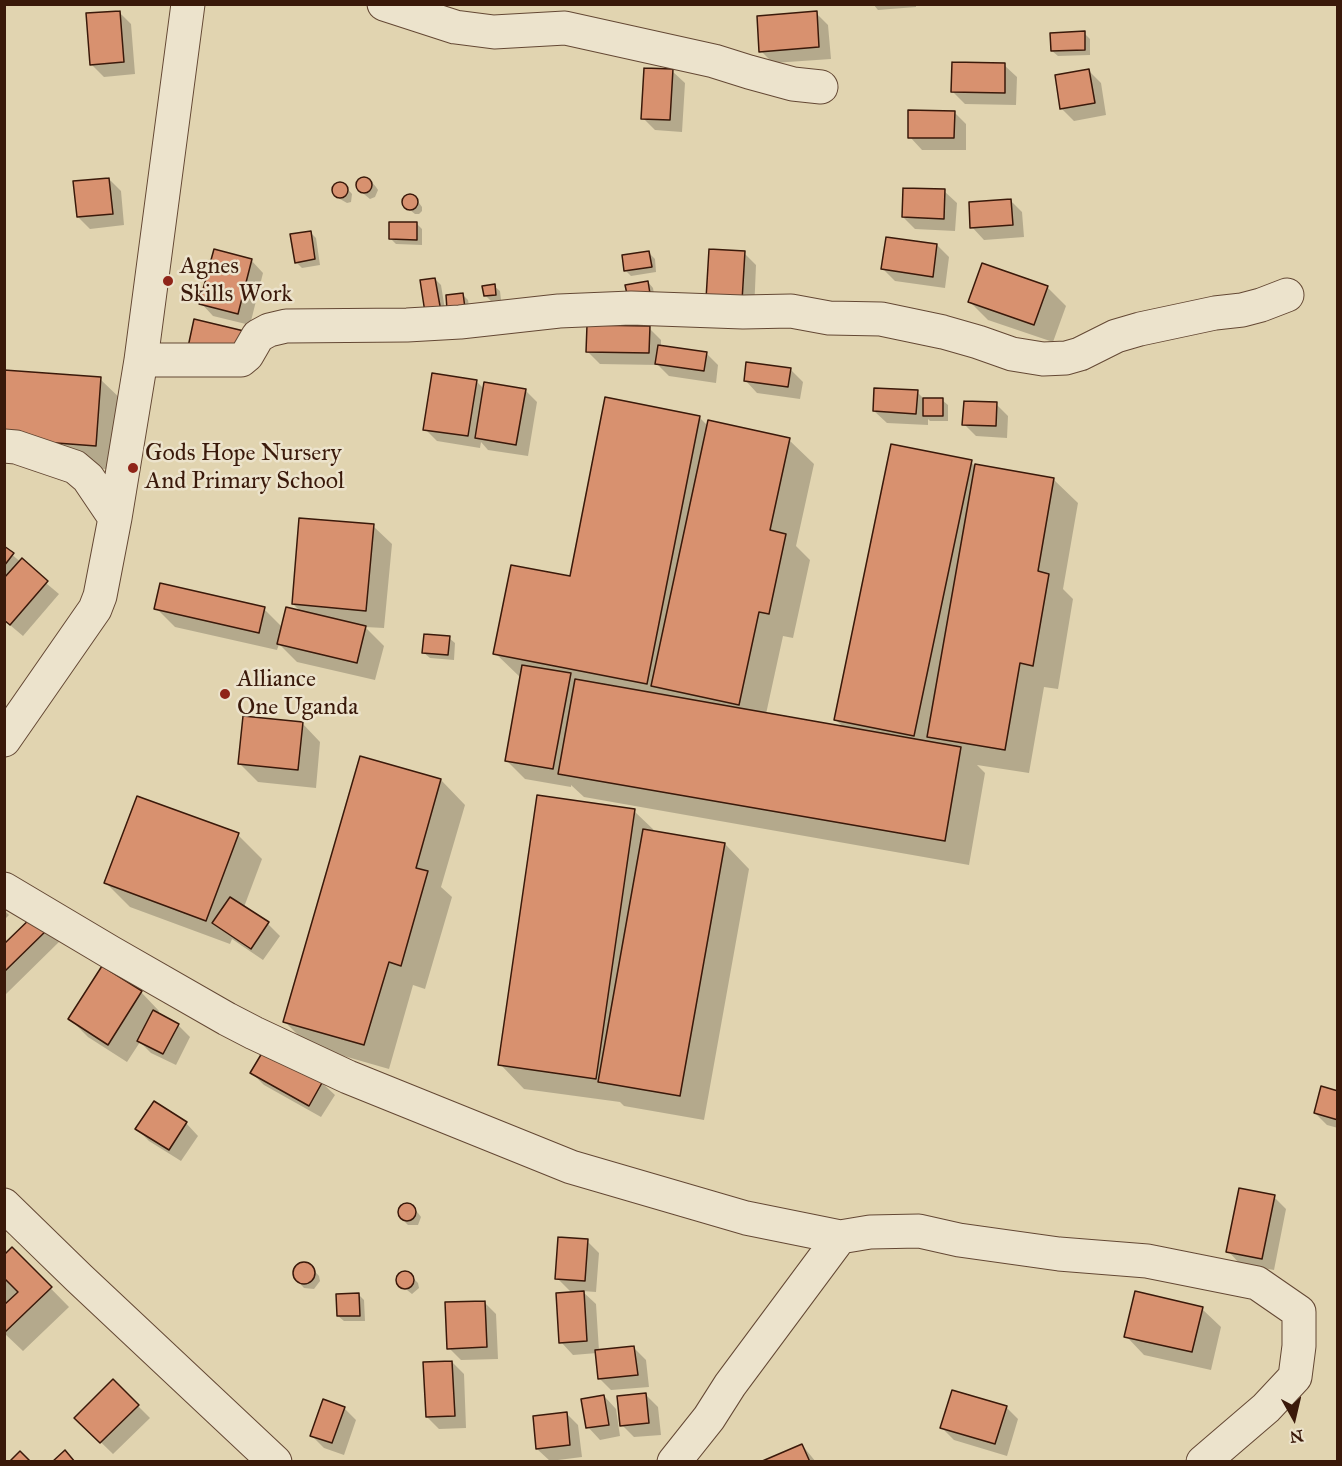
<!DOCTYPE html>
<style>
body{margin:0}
#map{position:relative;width:1342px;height:1466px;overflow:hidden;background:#e1d4b0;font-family:"IM FELL Great Primer",serif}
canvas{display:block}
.frame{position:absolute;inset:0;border:6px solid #3a190a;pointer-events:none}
.north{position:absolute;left:1264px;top:1388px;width:60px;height:60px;-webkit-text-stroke:4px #ece3cc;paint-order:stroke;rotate:172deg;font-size:16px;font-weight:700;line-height:24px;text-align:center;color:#3a190a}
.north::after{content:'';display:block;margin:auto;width:21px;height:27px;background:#3a190a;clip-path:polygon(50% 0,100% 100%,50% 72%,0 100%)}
</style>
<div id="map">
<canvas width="1342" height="1466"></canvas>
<div class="frame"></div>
<div class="north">N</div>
</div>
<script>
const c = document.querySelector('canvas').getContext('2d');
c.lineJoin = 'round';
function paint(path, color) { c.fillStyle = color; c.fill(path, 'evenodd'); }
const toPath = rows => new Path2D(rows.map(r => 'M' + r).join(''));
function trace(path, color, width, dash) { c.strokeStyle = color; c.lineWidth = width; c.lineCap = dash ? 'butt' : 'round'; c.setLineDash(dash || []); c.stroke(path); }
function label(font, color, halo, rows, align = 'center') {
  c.font = font + ' "IM FELL Great Primer",serif'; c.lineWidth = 5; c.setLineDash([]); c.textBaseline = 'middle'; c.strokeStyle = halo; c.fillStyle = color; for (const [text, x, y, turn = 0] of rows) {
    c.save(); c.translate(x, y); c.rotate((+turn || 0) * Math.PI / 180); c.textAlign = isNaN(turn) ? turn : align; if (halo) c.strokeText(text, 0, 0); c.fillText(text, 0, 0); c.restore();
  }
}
paint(toPath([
 [873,4,916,4,916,7,878,10],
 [119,12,131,24,135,74,104,77,91,64],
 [816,13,828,25,831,59,773,63,761,51],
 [1084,33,1090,39,1090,55,1058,56,1052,51],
 [1004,65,1017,77,1016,105,965,104,953,92],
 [672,71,685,83,682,132,655,130,643,118],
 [1089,71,1101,83,1106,115,1074,121,1062,109],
 [954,112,966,124,966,150,922,150,910,137],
 [109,179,121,191,124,225,90,229,78,217],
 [362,179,370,180,376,187,378,190,375,197,370,199,359,190,357,185],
 [339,183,343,184,352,194,351,202,347,203,340,199,334,193,335,186],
 [944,191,957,203,955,231,915,229,903,217],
 [409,195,414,196,422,207,422,211,419,214,415,214,405,206,404,198],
 [1010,200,1022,212,1024,237,984,240,972,227],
 [417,224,422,229,422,245,396,244,390,238],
 [310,232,316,238,320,265,302,268,296,262],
 [937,245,949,257,945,288,895,281,883,269],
 [649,253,655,259,656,272,631,276,625,270],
 [744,253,756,265,754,313,720,311],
 [251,260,263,273,250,325,213,316,201,303],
 [435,279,441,285,447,322,433,324],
 [648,282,653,288,656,305,627,286],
 [494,286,500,291,501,300,491,301,485,295],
 [1047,287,1066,306,1053,342,988,320,970,302],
 [463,295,468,300,470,313,455,315],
 [649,328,661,340,661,347,706,353,718,365,716,383,669,376,658,365,600,364,588,352],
 [790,369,803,382,800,399,757,393,745,380],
 [100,379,125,403,120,470,4,462],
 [476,381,484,389,525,390,537,402,528,456,488,450,481,442,480,448,437,441,425,429],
 [917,392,925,400,942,400,948,405,948,421,930,421,928,419,928,425,887,423,874,411],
 [996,404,1008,416,1007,438,976,436,964,424],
 [699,417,708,426,789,440,814,464,796,546,810,560,793,638,783,636,766,714,844,728,835,719,971,462,974,465,1053,479,1078,503,1063,589,1073,599,1058,689,1044,687,1029,773,977,765,985,773,969,865,584,797,571,785,571,787,525,779,506,760,521,678,495,653,571,578],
 [373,526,392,544,384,628,365,627,384,646,375,680,297,662,279,644,277,650,175,627,156,608,264,609,282,627,302,613,293,604],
 [4,548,59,594,23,636,4,620,9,576,4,573],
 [449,638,455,643,454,660,430,658,424,653],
 [302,723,320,742,316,788,258,782,240,764],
 [441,780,465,805,441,887,452,897,425,989,413,985,389,1069,309,1046,285,1022],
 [634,811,656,832,725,844,749,869,704,1120,624,1106,620,1102,524,1089,500,1064],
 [238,835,262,859,244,907,268,924,280,936,263,960,232,939,230,944,130,907,106,883],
 [4,910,9,915,4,920],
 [37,914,62,939,5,995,4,946],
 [141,992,159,1011,158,1013,178,1025,190,1037,176,1065,151,1053,140,1042,127,1062,88,1037,70,1019],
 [252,1073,322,1083,335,1095,321,1117,264,1085],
 [1338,1093,1338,1128,1327,1125,1315,1113],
 [154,1103,186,1123,198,1136,181,1161,149,1141,137,1129],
 [1274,1197,1286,1209,1274,1270,1240,1264,1228,1251],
 [403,1205,412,1207,418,1213,421,1217,418,1225,408,1225,402,1219,399,1214,400,1209],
 [587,1241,599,1253,596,1292,582,1291,596,1304,599,1351,634,1348,646,1360,649,1387,611,1390,599,1378,597,1353,573,1355,561,1342,572,1293,557,1278],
 [12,1249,69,1307,23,1351,4,1333,4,1257],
 [300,1264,310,1266,319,1276,320,1281,314,1289,304,1288,294,1277,294,1272],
 [408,1273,418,1283,419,1288,412,1294,397,1282,399,1275],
 [358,1294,364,1300,365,1321,344,1321,338,1316],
 [484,1302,496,1314,498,1359,461,1360,449,1348],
 [1202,1309,1221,1327,1211,1370,1144,1355,1126,1336],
 [452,1362,464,1374,466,1428,439,1429,427,1417],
 [113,1381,150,1418,113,1454,76,1418],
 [646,1395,658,1407,661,1435,634,1437,622,1425],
 [604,1396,616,1409,620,1436,600,1440,588,1427],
 [1006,1407,1018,1419,1007,1456,954,1440,942,1428],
 [344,1408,356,1420,344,1455,324,1448,312,1436],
 [566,1413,578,1425,582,1457,550,1461,537,1449],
 [802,1445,816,1462,764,1462]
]), '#0003');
const building = toPath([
 [120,11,124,62,90,65,86,13,120,11],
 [817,11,819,47,759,52,757,16,817,11],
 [1085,31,1085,50,1051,51,1050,33,1085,31],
 [952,62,1005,63,1005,93,951,92,952,62],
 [644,68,673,69,670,120,641,119,644,68],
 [1089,69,1095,103,1060,109,1055,75,1089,69],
 [908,110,955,111,954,138,908,138,908,110],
 '356 185a8 8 0 1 1 16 0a8 8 0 1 1-16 0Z',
 [109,178,113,214,77,217,73,181,109,178],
 '332 190a8 8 0 1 1 16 0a8 8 0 1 1-16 0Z',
 [903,188,945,189,944,219,902,217,903,188],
 '402 202a8 8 0 1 1 16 0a8 8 0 1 1-16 0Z',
 [1011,199,1013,225,970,228,969,202,1011,199],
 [389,222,417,222,417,240,389,239,389,222],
 [311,231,315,259,295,263,290,234,311,231],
 [886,237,937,244,933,277,881,269,886,237],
 [214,249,252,259,238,314,199,304,214,249],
 [709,249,745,251,742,301,706,299,709,249],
 [649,251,652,267,624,271,622,255,649,251],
 [982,263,1048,286,1034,325,968,302,982,263],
 [435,278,442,317,426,319,420,280,435,278],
 [648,281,651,300,629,303,625,285,648,281],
 [495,284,496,295,484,296,482,286,495,284],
 [463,293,465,308,447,310,446,295,463,293],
 [194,319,244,331,238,359,188,347,194,319],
 [587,325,650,326,649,353,586,352,587,325],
 [658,345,707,352,704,371,655,364,658,345],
 [746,362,791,368,788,387,744,381,746,362],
 [4,370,101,377,96,446,4,439,4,370],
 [432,373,477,380,468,436,423,430,432,373],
 [484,382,526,389,516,445,475,438,484,382],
 [874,388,918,390,916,414,873,411,874,388],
 [605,397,700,416,647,684,493,654,511,565,570,576,605,397],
 [923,398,943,398,943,416,923,416,923,398],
 [964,401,997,402,996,426,962,425,964,401],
 [708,420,790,438,770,530,786,534,769,614,759,612,739,705,651,686,708,420],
 [891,444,972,460,914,736,834,720,891,444],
 [975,464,1054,478,1038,571,1049,574,1033,666,1020,663,1005,750,927,737,975,464],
 [299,518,374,524,366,611,292,604,299,518],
 [4,546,14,553,4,566,4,546],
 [22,558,48,581,10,625,4,620,4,578,22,558],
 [160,583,265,607,259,633,154,609,160,583],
 [286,607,366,626,357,663,277,644,286,607],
 [424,634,450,636,448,655,422,653,424,634],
 [522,665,571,673,553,769,505,761,522,665],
 [575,679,961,747,945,841,558,774,575,679],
 [243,716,303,722,298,770,238,764,243,716],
 [360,756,441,779,416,868,428,871,401,966,389,962,364,1045,283,1022,360,756],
 [537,795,635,809,596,1079,498,1065,537,795],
 [137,796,239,833,206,921,104,883,137,796],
 [643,829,725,843,680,1096,598,1082,643,829],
 [230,897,269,922,251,949,212,923,230,897],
 [37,912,51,926,4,972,4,944,37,912],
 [102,966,142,991,108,1045,68,1019,102,966],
 [153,1010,179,1024,163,1054,137,1041,153,1010],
 [265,1048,323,1081,309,1106,250,1073,265,1048],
 [1321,1086,1338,1091,1338,1120,1314,1113,1321,1086],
 [154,1101,187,1122,169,1150,135,1129,154,1101],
 [1239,1188,1275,1195,1262,1259,1226,1252,1239,1188],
 '398 1212a9 9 0 1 1 18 0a9 9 0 1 1-18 0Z',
 [558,1237,588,1239,585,1281,555,1279,558,1237],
 [12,1247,52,1287,4,1333,4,1305,18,1292,4,1278,4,1255,12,1247],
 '293 1273a11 11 0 1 1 22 0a11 11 0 1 1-22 0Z',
 '396 1280a9 9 0 1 1 18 0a9 9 0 1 1-18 0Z',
 [584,1291,587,1341,559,1343,556,1293,584,1291],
 [1135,1291,1203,1307,1192,1352,1124,1337,1135,1291],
 [359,1293,360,1316,337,1316,336,1294,359,1293],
 [485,1301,487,1347,447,1349,445,1302,485,1301],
 [634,1346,638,1375,598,1379,595,1350,634,1346],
 [452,1361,455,1416,426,1417,423,1362,452,1361],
 [113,1379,139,1405,100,1443,74,1418,113,1379],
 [952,1390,1007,1406,995,1444,940,1428,952,1390],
 [646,1393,649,1423,620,1426,617,1396,646,1393],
 [604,1395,609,1425,586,1428,581,1399,604,1395],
 [323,1399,345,1407,332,1443,310,1436,323,1399],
 [567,1412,570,1445,536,1449,533,1416,567,1412],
 [802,1444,810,1462,760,1462,802,1444],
 [65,1450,75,1462,52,1462,65,1450],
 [20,1451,31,1462,9,1462,20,1451]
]);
paint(building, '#d8916f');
trace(building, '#3a190a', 1.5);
const minor = toPath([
 [384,4,455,27,494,32,565,28,714,61,749,72,793,84,821,87],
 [141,360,241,360,247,355,258,336,269,330,286,326,407,325,460,322,559,311,631,308,743,312,791,311,829,318,881,319,943,332,978,342,1012,354,1043,359,1066,358,1080,354,1116,336,1140,329,1215,313,1242,310,1261,305,1287,295],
 [4,446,16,447,75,467,88,478,115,518],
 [4,740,95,609,100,596,115,518,141,360,188,4],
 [4,889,110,952,227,1019,254,1033,348,1077,571,1167,746,1218,840,1237],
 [4,1205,79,1278,275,1462],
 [674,1462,709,1418,730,1385,840,1237,870,1232,919,1231,959,1240,1059,1254,1147,1261,1257,1283,1299,1312,1299,1346,1295,1377,1266,1408,1203,1462]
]);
trace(minor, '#644834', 35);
trace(minor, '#ece3cc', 33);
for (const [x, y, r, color] of [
 [168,281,6,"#8f2418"],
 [133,468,6,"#8f2418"],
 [225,694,6,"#8f2418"]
]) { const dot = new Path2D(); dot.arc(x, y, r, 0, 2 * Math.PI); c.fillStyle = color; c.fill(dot); trace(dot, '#ece3cc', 2); }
label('24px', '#3a190a', '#ece3cc', [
 ["Agnes",180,267],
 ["Skills Work",180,295],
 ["Gods Hope Nursery",145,454],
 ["And Primary School",145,482],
 ["Alliance",237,680],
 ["One Uganda",237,708]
], 'left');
</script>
